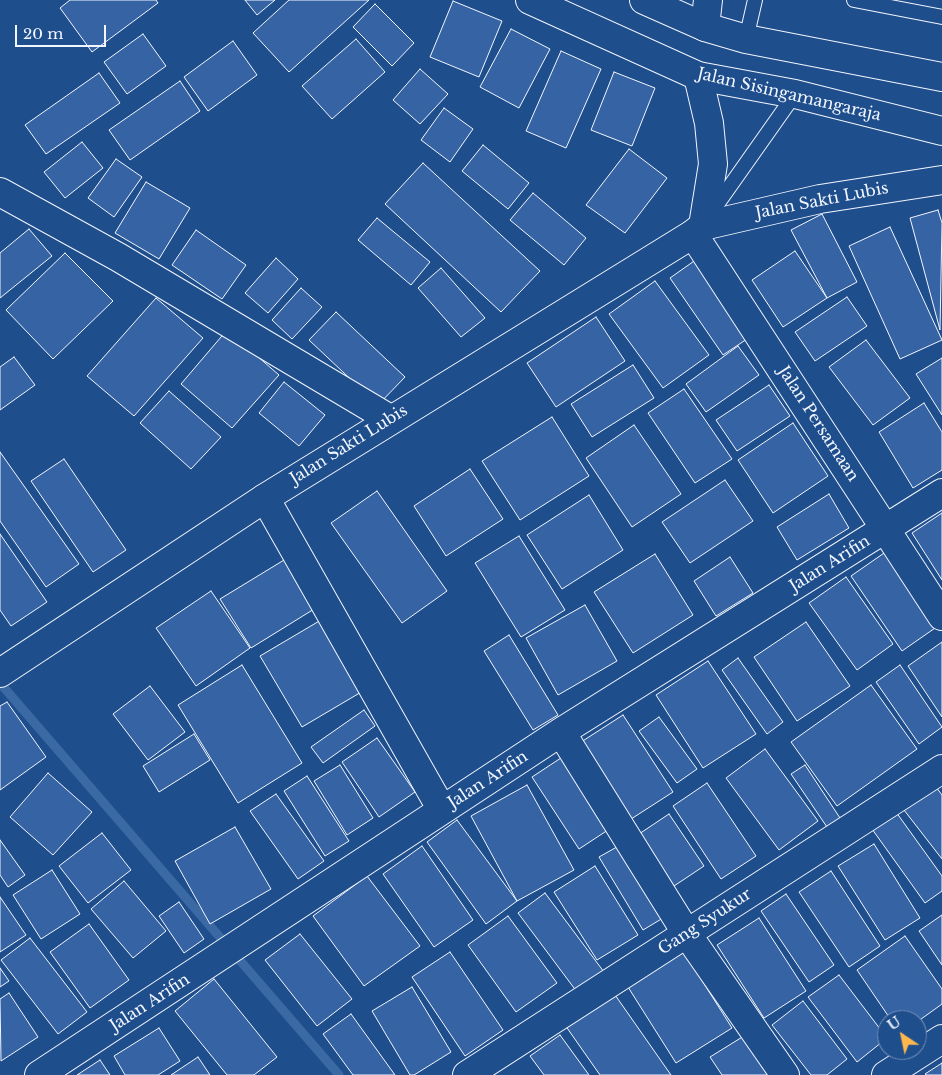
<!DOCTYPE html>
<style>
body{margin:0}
#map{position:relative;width:942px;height:1075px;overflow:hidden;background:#1f4e8c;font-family:"Libre Baskerville",serif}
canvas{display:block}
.north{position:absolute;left:877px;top:1010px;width:50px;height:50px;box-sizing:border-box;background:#1f4e8c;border:1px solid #7391ba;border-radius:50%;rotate:326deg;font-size:14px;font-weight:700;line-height:20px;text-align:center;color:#f2f6ff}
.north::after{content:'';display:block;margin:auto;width:18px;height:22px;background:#ffb74d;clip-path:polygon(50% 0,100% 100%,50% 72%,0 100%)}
.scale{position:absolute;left:15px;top:25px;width:91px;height:22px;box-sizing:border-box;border:2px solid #f2f6ff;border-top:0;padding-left:6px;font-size:15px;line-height:18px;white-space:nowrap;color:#f2f6ff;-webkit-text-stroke:4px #1f4e8c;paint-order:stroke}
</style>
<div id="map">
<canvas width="942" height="1075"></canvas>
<div class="north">U</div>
<div class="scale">20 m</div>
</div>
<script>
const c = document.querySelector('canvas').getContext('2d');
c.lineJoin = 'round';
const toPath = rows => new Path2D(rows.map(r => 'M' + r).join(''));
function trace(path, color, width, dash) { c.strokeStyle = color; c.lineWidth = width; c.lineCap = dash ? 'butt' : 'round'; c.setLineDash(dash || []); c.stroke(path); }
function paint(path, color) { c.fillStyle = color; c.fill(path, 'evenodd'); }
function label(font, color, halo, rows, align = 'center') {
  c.font = font + ' "Libre Baskerville",serif'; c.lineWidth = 4; c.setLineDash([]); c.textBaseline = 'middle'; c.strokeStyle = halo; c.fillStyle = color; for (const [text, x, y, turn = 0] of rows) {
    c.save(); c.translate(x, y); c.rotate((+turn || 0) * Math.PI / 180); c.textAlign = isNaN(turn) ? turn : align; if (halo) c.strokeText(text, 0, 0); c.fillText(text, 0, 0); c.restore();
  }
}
trace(toPath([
 [0,683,339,1075]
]), '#3b69a3', 9);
const building = toPath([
 [70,0,156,0,158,3,92,52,60,8,70,0],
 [245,0,275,0,257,15,245,0],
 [289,0,369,0,289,72,253,33,289,0],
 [453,1,502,21,479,77,430,57,453,1],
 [375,4,414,43,392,66,353,27,375,4],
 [511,29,550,49,519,108,480,87,511,29],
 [143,34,166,66,127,94,104,62,143,34],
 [356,39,385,72,332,119,302,86,356,39],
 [233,41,257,75,208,111,184,77,233,41],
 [561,51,601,69,566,148,526,131,561,51],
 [420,69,448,94,420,124,393,100,420,69],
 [614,72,655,88,632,146,591,130,614,72],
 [99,73,120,103,46,154,25,125,99,73],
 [180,81,200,111,130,160,109,130,180,81],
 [444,108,473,129,450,162,421,140,444,108],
 [82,142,103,168,65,198,44,172,82,142],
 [483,145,529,183,508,209,462,171,483,145],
 [629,149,667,178,625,233,586,205,629,149],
 [116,159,142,177,114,217,88,198,116,159],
 [423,163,540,271,501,312,385,204,423,163],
 [146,182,190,208,159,259,115,233,146,182],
 [533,193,586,238,564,265,510,220,533,193],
 [938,210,942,223,940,330,910,218,938,210],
 [822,214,857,282,827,298,791,230,822,214],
 [377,218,430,262,411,285,358,240,377,218],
 [890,227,942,340,900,359,849,246,890,227],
 [29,229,52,256,0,298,0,253,29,229],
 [196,230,246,265,222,299,172,265,196,230],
 [795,251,827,298,783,327,752,280,795,251],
 [65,253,113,301,53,359,6,310,65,253],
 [276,258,298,279,268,313,245,293,276,258],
 [697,259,750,337,723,355,670,278,697,259],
 [441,268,485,318,461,337,418,288,441,268],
 [655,281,709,355,663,388,609,314,655,281],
 [301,288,322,307,292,339,272,320,301,288],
 [847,297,867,326,815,361,795,332,847,297],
 [156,298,203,338,134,416,87,376,156,298],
 [336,312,405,377,378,405,309,340,336,312],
 [596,317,625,361,556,407,527,363,596,317],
 [227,330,279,375,232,428,181,384,227,330],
 [866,340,910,398,873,425,829,367,866,340],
 [738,346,759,375,706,412,686,384,738,346],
 [14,357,35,385,0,410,0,367,14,357],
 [942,358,942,415,916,374,942,358],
 [633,365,654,398,592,437,571,404,633,365],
 [284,382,325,415,299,446,259,413,284,382],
 [769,385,790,416,737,451,716,420,769,385],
 [684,389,732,459,695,483,648,413,684,389],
 [169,391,221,437,191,469,140,423,169,391],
 [924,403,942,432,942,470,913,488,879,432,924,403],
 [552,417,589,476,520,520,482,461,552,417],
 [793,423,828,476,773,513,738,460,793,423],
 [634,425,681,494,632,527,586,458,634,425],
 [0,452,79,564,46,587,0,521,0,452],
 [64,459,126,550,93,572,31,481,64,459],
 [470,469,503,519,446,556,414,506,470,469],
 [725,480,753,521,690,563,662,522,725,480],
 [377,491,447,591,402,623,331,523,377,491],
 [829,494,849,528,797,560,777,527,829,494],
 [589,495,623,550,562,589,527,535,589,495],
 [942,513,942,580,912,533,942,513],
 [0,534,47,602,11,626,0,610,0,534],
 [519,536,565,610,521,637,475,563,519,536],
 [887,551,938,626,902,651,851,576,887,551],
 [655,554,693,615,633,653,594,592,655,554],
 [289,557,319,606,251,648,220,599,289,557],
 [730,557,753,593,716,616,694,581,730,557],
 [846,577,893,644,857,670,809,603,846,577],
 [211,591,250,648,196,686,156,628,211,591],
 [585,605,617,661,558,695,526,638,585,605],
 [321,620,363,691,302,727,260,656,321,620],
 [806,622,850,686,797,721,754,657,806,622],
 [509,635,558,715,533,730,484,651,509,635],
 [942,642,942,717,908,666,942,642],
 [738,658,783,722,767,734,722,670,738,658],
 [708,661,756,734,703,768,656,695,708,661],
 [242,665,302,763,238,803,178,705,242,665],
 [900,665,942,727,919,744,876,682,900,665],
 [871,685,917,749,837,806,791,742,871,685],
 [150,686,185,732,148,760,113,714,150,686],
 [7,702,46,757,0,790,0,706,7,702],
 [364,710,375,726,323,763,311,747,364,710],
 [623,715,673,792,628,821,578,744,623,715],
 [659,717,697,769,677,783,639,731,659,717],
 [194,734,210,760,159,792,143,766,194,734],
 [377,738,415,792,379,817,342,762,377,738],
 [765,749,818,821,779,850,726,778,765,749],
 [564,756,611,828,579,849,532,777,564,756],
 [340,765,373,818,347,835,314,781,340,765],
 [805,765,842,821,829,830,791,774,805,765],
 [48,773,92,812,53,855,10,817,48,773],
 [307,776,349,841,325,856,284,791,307,776],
 [707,783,756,856,721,879,673,806,707,783],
 [527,785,574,870,517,901,471,816,527,785],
 [936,787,942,795,942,859,904,810,936,787],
 [276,794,324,861,298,879,250,811,276,794],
 [896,812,942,876,942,891,925,903,872,829,896,812],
 [669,814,704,866,674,886,639,834,669,814],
 [457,820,517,901,486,924,427,842,457,820],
 [235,827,271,889,210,924,175,861,235,827],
 [102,833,131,870,88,903,59,866,102,833],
 [0,840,25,875,8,887,0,875,0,840],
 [624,843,668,915,643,930,599,857,624,843],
 [874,844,920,918,885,940,838,866,874,844],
 [422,846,473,920,434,947,383,874,422,846],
 [595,866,638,935,597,960,554,892,595,866],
 [52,870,80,914,41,939,13,895,52,870],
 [831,871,880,946,849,967,799,892,831,871],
 [367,876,420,946,364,986,313,916,367,876],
 [124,881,166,931,133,958,91,909,124,881],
 [545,893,604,972,577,992,518,913,545,893],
 [786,894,834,965,809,982,761,911,786,894],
 [0,897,26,935,0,952,0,897],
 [179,902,204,939,184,953,159,916,179,902],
 [942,915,942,965,919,931,942,915],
 [508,916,557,983,516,1012,468,945,508,916],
 [759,918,806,991,764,1018,717,945,759,918],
 [89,924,129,980,90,1008,50,952,89,924],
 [300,934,352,999,317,1026,265,960,300,934],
 [905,936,942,989,942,1004,917,1022,891,1020,857,970,905,936],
 [30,938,87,1012,58,1034,1,960,30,938],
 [450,952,503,1030,465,1056,412,977,450,952],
 [684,952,732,1028,676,1063,628,987,684,952],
 [0,968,9,981,0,987,0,968],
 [839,975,887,1038,857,1062,808,997,839,975],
 [214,979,277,1057,254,1075,227,1075,175,1011,214,979],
 [412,987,451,1052,414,1075,410,1075,372,1011,412,987],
 [613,992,671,1075,600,1075,565,1025,613,992],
 [9,993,38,1037,1,1061,0,999,9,993],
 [803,1001,847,1059,827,1075,811,1075,772,1025,803,1001],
 [351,1014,395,1075,353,1075,323,1034,351,1014],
 [159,1028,180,1061,158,1075,125,1075,114,1056,159,1028],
 [752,1031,780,1075,722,1075,710,1057,752,1031],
 [560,1035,589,1075,544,1075,530,1056,560,1035],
 [198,1057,210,1075,171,1075,198,1057],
 [100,1060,110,1075,77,1075,100,1060],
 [942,1063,942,1075,926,1075,925,1074,942,1063]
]);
paint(building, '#3563a3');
trace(building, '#f2f6ff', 1);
const service = toPath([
 [854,0,942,17],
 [746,39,755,0],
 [711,213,795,94]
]);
const minor = toPath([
 [705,27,708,0],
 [0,192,118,257,390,419],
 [693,234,942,616],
 [265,498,442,810],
 [561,732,687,934,785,1075],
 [39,1075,561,732,942,493],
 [467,1075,942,769],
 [886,1075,942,1039]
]);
const tertiary = toPath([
 [698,76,709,123,713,164,703,226],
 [0,673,265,498,693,234,703,226,820,199,942,180]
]);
const primary = toPath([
 [530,0,698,76,795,94,942,131],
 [644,0,705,27,746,39,942,77]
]);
trace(service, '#f2f6ff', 16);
trace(minor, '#f2f6ff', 30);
trace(tertiary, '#f2f6ff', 30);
trace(primary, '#f2f6ff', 30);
trace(service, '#1f4e8c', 14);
trace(minor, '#1f4e8c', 28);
trace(tertiary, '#1f4e8c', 28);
trace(primary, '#1f4e8c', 28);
label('16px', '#f2f6ff', '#1f4e8c', [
 ["Jalan Sisingamangaraja",789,95,13],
 ["Jalan Sakti Lubis",822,201,-11],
 ["Jalan Persamaan",818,424,57],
 ["Jalan Sakti Lubis",349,445,-32],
 ["Jalan Arifin",830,564,-32],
 ["Jalan Arifin",488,780,-33],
 ["Gang Syukur",705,922,-33],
 ["Jalan Arifin",150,1003,-33]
]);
</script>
